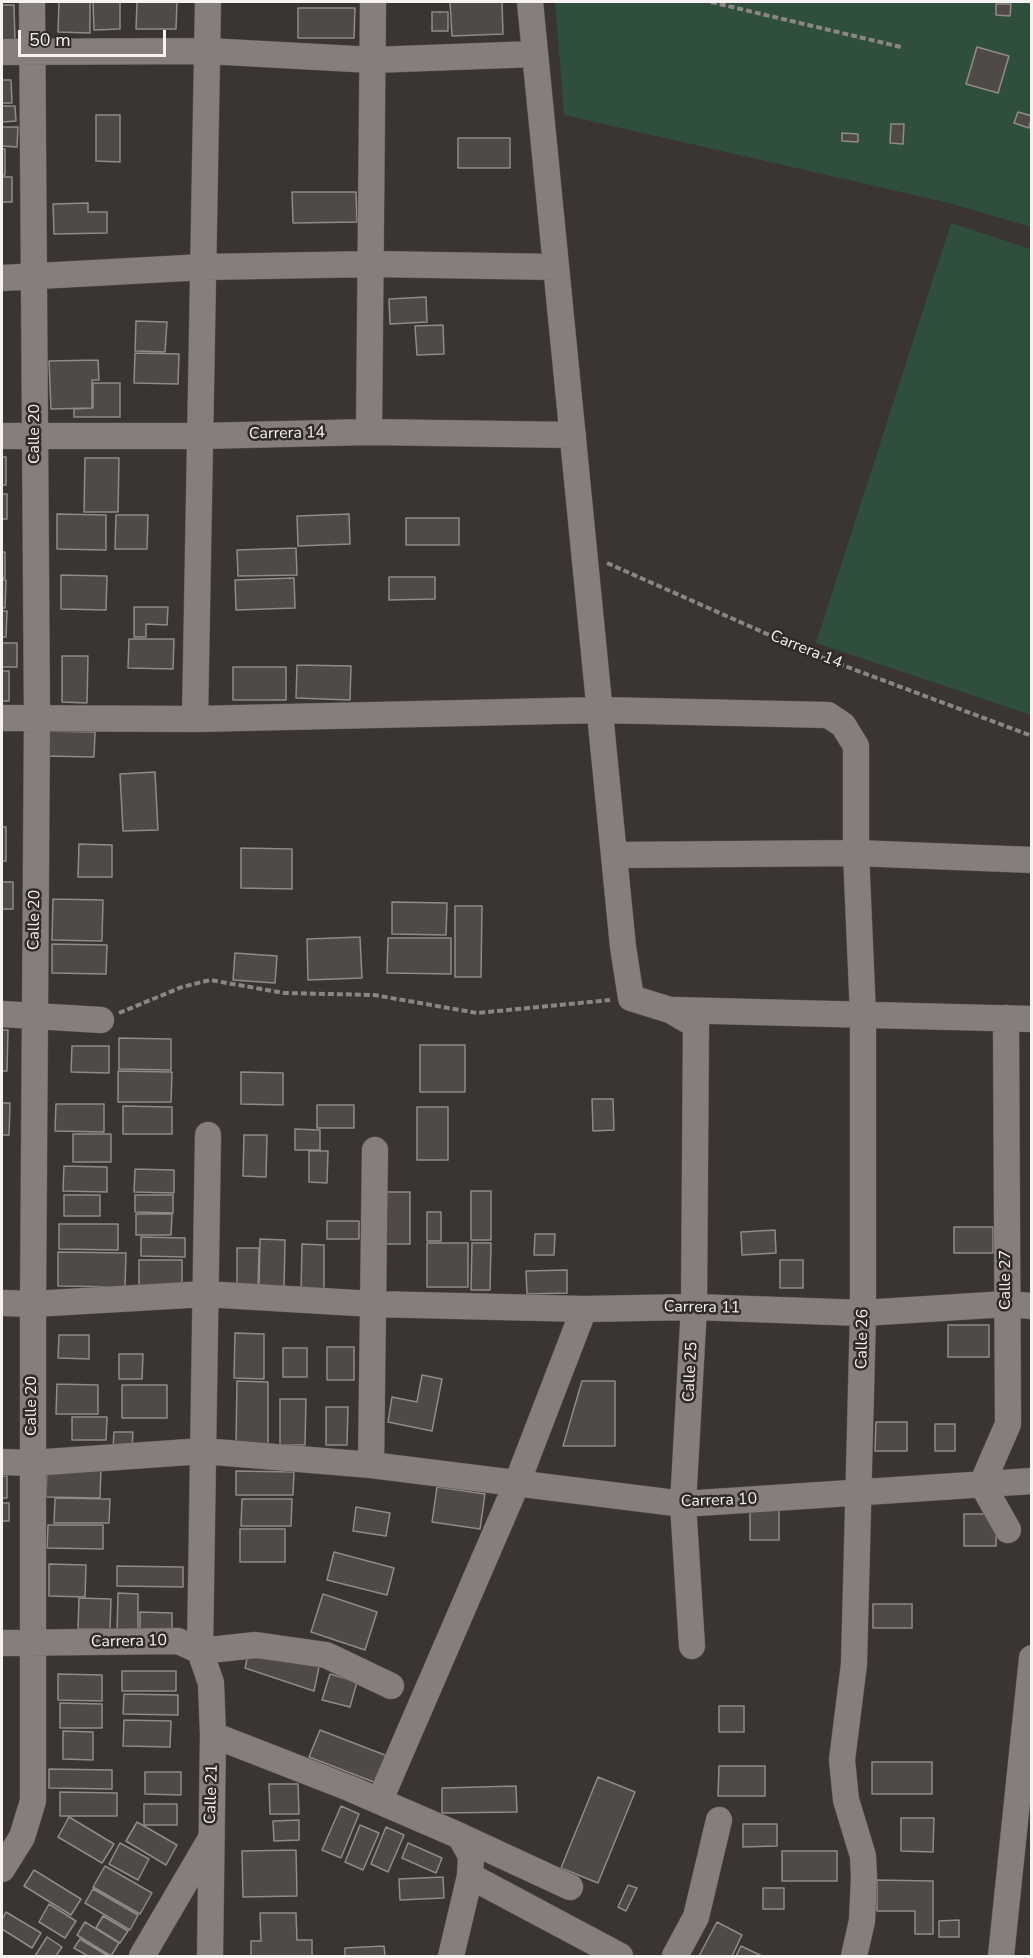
<!DOCTYPE html>
<style>
body{margin:0}
#map{position:relative;width:1033px;height:1958px;overflow:hidden;background:#3a3432;font-family:"Nunito Sans",sans-serif}
canvas{display:block}
.frame{position:absolute;inset:0;border:3px solid #f6f2f1;pointer-events:none}
.scale{position:absolute;left:18px;top:30px;width:148px;height:27px;box-sizing:border-box;border:3px solid #f6f2f1;border-top:0;padding-left:8px;font-size:18px;line-height:21px;white-space:nowrap;color:#f6f2f1;-webkit-text-stroke:4px #302a28;paint-order:stroke}
</style>
<div id="map">
<canvas width="1033" height="1958"></canvas>
<div class="frame"></div>
<div class="scale">50 m</div>
</div>
<script>
const c = document.querySelector('canvas').getContext('2d');
c.lineJoin = 'round';
function paint(path, color) { c.fillStyle = color; c.fill(path, 'evenodd'); }
const toPath = rows => new Path2D(rows.map(r => 'M' + r).join(''));
function trace(path, color, width, dash) { c.strokeStyle = color; c.lineWidth = width; c.lineCap = dash ? 'butt' : 'round'; c.setLineDash(dash || []); c.stroke(path); }
function label(font, color, halo, rows, align = 'center') {
  c.font = font + ' "Nunito Sans",sans-serif'; c.lineWidth = 5; c.setLineDash([]); c.textBaseline = 'middle'; c.strokeStyle = halo; c.fillStyle = color; for (const [text, x, y, turn = 0] of rows) {
    c.save(); c.translate(x, y); c.rotate((+turn || 0) * Math.PI / 180); c.textAlign = isNaN(turn) ? turn : align; if (halo) c.strokeText(text, 0, 0); c.fillText(text, 0, 0); c.restore();
  }
}
paint(toPath([
 [555,2,1031,2,1031,227,949,203,564,115],
 [951,223,1031,249,1031,715,816,643]
]), '#304e3c');
const building = toPath([
 [59,2,90,2,90,33,58,32,59,2],
 [93,2,120,2,120,29,94,30,93,2],
 [137,2,177,2,176,29,136,29,137,2],
 [450,2,502,2,503,34,452,36,450,2],
 [996,4,1011,4,1010,16,996,15,996,4],
 [2,5,14,5,15,42,2,42,2,5],
 [298,8,355,8,354,38,298,38,298,8],
 [432,12,448,12,448,31,432,31,432,12],
 [977,47,1009,56,998,93,966,84,977,47],
 [2,80,11,80,12,103,2,103,2,80],
 [2,106,15,106,16,121,2,122,2,106],
 [1018,112,1032,116,1029,128,1014,123,1018,112],
 [96,115,120,115,120,162,96,161,96,115],
 [891,124,904,124,903,144,890,143,891,124],
 [2,127,18,127,17,147,2,146,2,127],
 [842,133,858,134,858,142,842,141,842,133],
 [458,138,510,138,510,168,458,168,458,138],
 [2,149,5,149,5,175,2,175,2,149],
 [2,177,12,177,12,202,2,202,2,177],
 [292,192,356,192,357,222,293,223,292,192],
 [88,203,88,212,107,212,107,233,54,234,53,204,88,203],
 [426,297,427,322,390,324,389,299,426,297],
 [136,321,167,322,165,352,135,351,136,321],
 [443,325,444,354,417,355,415,326,443,325],
 [135,353,179,354,178,384,134,383,135,353],
 [98,360,99,380,92,380,92,408,51,409,49,361,98,360],
 [93,383,120,383,120,417,74,417,74,409,93,408,93,383],
 [2,457,6,457,6,485,2,485,2,457],
 [85,458,119,458,118,512,84,512,85,458],
 [2,494,7,494,7,519,2,519,2,494],
 [57,514,106,515,106,550,57,549,57,514],
 [349,514,350,544,298,546,297,516,349,514],
 [116,515,148,515,147,549,115,549,116,515],
 [406,518,459,518,459,545,406,545,406,518],
 [296,548,297,575,238,576,237,550,296,548],
 [2,552,5,552,5,578,2,578,2,552],
 [61,575,107,576,106,610,61,609,61,575],
 [389,577,435,577,435,599,389,600,389,577],
 [294,578,295,608,236,610,235,580,294,578],
 [2,580,6,580,5,608,2,608,2,580],
 [134,607,168,607,167,625,146,624,146,637,134,637,134,607],
 [2,611,7,611,6,637,2,637,2,611],
 [129,639,174,639,173,669,128,668,129,639],
 [2,643,17,643,17,667,2,667,2,643],
 [62,656,88,656,87,703,62,702,62,656],
 [297,665,351,666,350,700,296,698,297,665],
 [233,667,286,667,286,700,233,700,233,667],
 [2,671,9,671,9,701,2,701,2,671],
 [44,731,95,732,94,757,44,756,44,731],
 [155,772,158,830,123,831,120,774,155,772],
 [2,827,6,827,6,861,2,861,2,827],
 [79,844,112,845,112,877,78,877,79,844],
 [241,848,292,849,292,889,241,888,241,848],
 [2,882,13,882,13,909,2,909,2,882],
 [53,899,103,900,102,941,52,940,53,899],
 [392,902,447,903,446,935,392,934,392,902],
 [455,906,482,906,481,977,455,977,455,906],
 [360,937,362,978,308,980,307,939,360,937],
 [388,938,451,938,451,974,387,973,388,938],
 [52,944,107,945,106,974,52,973,52,944],
 [235,953,277,956,275,983,233,980,235,953],
 [2,1030,8,1030,7,1071,2,1071,2,1030],
 [119,1038,171,1039,171,1070,119,1069,119,1038],
 [420,1045,465,1045,465,1092,420,1092,420,1045],
 [72,1046,109,1046,109,1073,71,1072,72,1046],
 [118,1071,172,1072,171,1102,118,1102,118,1071],
 [241,1072,283,1073,283,1105,241,1104,241,1072],
 [592,1099,613,1099,614,1130,593,1131,592,1099],
 [2,1103,10,1103,9,1135,2,1135,2,1103],
 [56,1104,104,1104,104,1132,55,1131,56,1104],
 [317,1105,354,1105,354,1128,317,1128,317,1105],
 [123,1106,172,1107,172,1134,123,1134,123,1106],
 [417,1107,448,1107,448,1160,417,1160,417,1107],
 [295,1129,320,1130,320,1150,295,1150,295,1129],
 [73,1134,111,1134,111,1162,73,1162,73,1134],
 [244,1135,267,1135,266,1177,243,1176,244,1135],
 [309,1151,328,1151,327,1183,309,1182,309,1151],
 [64,1166,107,1167,107,1192,63,1191,64,1166],
 [135,1169,174,1170,174,1193,134,1192,135,1169],
 [471,1191,491,1191,491,1240,471,1240,471,1191],
 [384,1192,410,1192,410,1244,384,1244,384,1192],
 [64,1195,100,1195,100,1216,64,1216,64,1195],
 [135,1195,173,1195,173,1213,135,1212,135,1195],
 [427,1212,441,1212,441,1241,427,1241,427,1212],
 [136,1214,172,1214,171,1235,136,1235,136,1214],
 [327,1221,359,1221,359,1239,327,1239,327,1221],
 [59,1224,118,1224,118,1250,59,1249,59,1224],
 [954,1227,993,1227,993,1253,954,1253,954,1227],
 [775,1230,776,1253,742,1255,741,1232,775,1230],
 [535,1234,555,1234,554,1255,534,1255,535,1234],
 [141,1237,185,1238,185,1257,141,1256,141,1237],
 [260,1239,285,1240,284,1291,259,1290,260,1239],
 [427,1243,468,1243,468,1287,427,1287,427,1243],
 [472,1243,491,1243,490,1290,471,1290,472,1243],
 [302,1244,324,1245,324,1293,301,1293,302,1244],
 [237,1248,259,1248,258,1288,237,1288,237,1248],
 [58,1252,126,1253,125,1287,58,1286,58,1252],
 [139,1260,182,1260,182,1288,139,1287,139,1260],
 [780,1260,803,1260,803,1288,780,1288,780,1260],
 [567,1270,567,1293,527,1294,526,1271,567,1270],
 [948,1325,989,1325,989,1357,948,1357,948,1325],
 [235,1333,264,1334,264,1379,234,1378,235,1333],
 [59,1335,89,1335,89,1359,58,1358,59,1335],
 [327,1347,354,1347,354,1380,327,1380,327,1347],
 [283,1348,307,1348,307,1377,283,1377,283,1348],
 [119,1354,143,1354,142,1379,119,1379,119,1354],
 [422,1375,442,1379,432,1431,388,1422,392,1397,417,1402,422,1375],
 [237,1381,268,1382,268,1444,236,1443,237,1381],
 [582,1381,615,1381,615,1446,563,1446,582,1381],
 [57,1384,98,1385,98,1414,56,1414,57,1384],
 [122,1385,167,1385,167,1418,122,1418,122,1385],
 [280,1399,306,1399,305,1445,280,1445,280,1399],
 [326,1407,348,1407,347,1445,326,1445,326,1407],
 [72,1417,107,1417,106,1440,72,1440,72,1417],
 [876,1422,907,1422,907,1451,875,1451,876,1422],
 [935,1424,955,1424,955,1451,935,1451,935,1424],
 [114,1432,133,1432,132,1448,113,1448,114,1432],
 [47,1466,101,1467,100,1498,46,1497,47,1466],
 [236,1471,294,1472,293,1495,236,1495,236,1471],
 [2,1476,7,1476,7,1498,2,1498,2,1476],
 [437,1487,485,1494,480,1529,432,1522,437,1487],
 [55,1498,110,1499,109,1523,54,1523,55,1498],
 [242,1499,292,1499,291,1526,241,1526,242,1499],
 [2,1503,9,1503,9,1521,2,1521,2,1503],
 [356,1507,390,1513,386,1536,353,1531,356,1507],
 [750,1507,779,1507,779,1540,750,1540,750,1507],
 [964,1514,997,1514,996,1546,964,1546,964,1514],
 [48,1525,103,1525,103,1549,47,1548,48,1525],
 [240,1529,285,1529,285,1562,240,1562,240,1529],
 [334,1552,394,1568,387,1595,327,1580,334,1552],
 [49,1564,86,1565,85,1597,49,1596,49,1564],
 [117,1566,183,1567,183,1587,117,1586,117,1566],
 [118,1593,138,1594,138,1633,117,1632,118,1593],
 [323,1594,377,1612,365,1650,311,1632,323,1594],
 [79,1598,111,1599,110,1629,78,1629,79,1598],
 [873,1604,912,1604,912,1628,873,1628,873,1604],
 [140,1612,172,1613,172,1631,140,1631,140,1612],
 [248,1654,320,1662,314,1691,245,1668,248,1654],
 [122,1671,176,1671,176,1691,122,1691,122,1671],
 [58,1674,102,1675,102,1701,58,1700,58,1674],
 [330,1674,357,1682,350,1707,322,1700,330,1674],
 [124,1694,178,1695,178,1715,123,1714,124,1694],
 [60,1703,102,1704,102,1728,60,1728,60,1703],
 [719,1706,744,1706,744,1732,719,1732,719,1706],
 [124,1720,171,1721,170,1747,123,1746,124,1720],
 [320,1730,390,1757,379,1784,309,1757,320,1730],
 [63,1731,93,1732,93,1760,63,1759,63,1731],
 [872,1762,932,1762,932,1794,872,1794,872,1762],
 [719,1766,765,1766,765,1796,718,1796,719,1766],
 [49,1769,112,1770,112,1789,49,1788,49,1769],
 [145,1772,181,1772,181,1795,145,1794,145,1772],
 [598,1777,635,1792,598,1883,561,1868,598,1777],
 [269,1784,298,1784,299,1814,270,1814,269,1784],
 [516,1786,517,1812,442,1813,442,1788,516,1786],
 [60,1792,117,1793,117,1816,60,1816,60,1792],
 [144,1804,177,1804,177,1825,144,1825,144,1804],
 [341,1806,359,1814,341,1858,322,1850,341,1806],
 [69,1817,114,1844,102,1863,58,1837,69,1817],
 [901,1818,934,1818,933,1852,901,1851,901,1818],
 [299,1820,299,1840,274,1841,273,1821,299,1820],
 [137,1822,177,1845,166,1865,126,1841,137,1822],
 [743,1824,777,1824,777,1846,743,1847,743,1824],
 [360,1825,379,1833,363,1870,345,1862,360,1825],
 [386,1827,404,1835,388,1872,371,1864,386,1827],
 [120,1843,149,1859,138,1880,109,1864,120,1843],
 [408,1843,442,1858,436,1873,402,1858,408,1843],
 [296,1850,297,1896,243,1897,242,1851,296,1850],
 [782,1851,837,1851,837,1881,782,1881,782,1851],
 [105,1866,152,1893,140,1914,93,1887,105,1866],
 [34,1870,81,1899,71,1915,24,1886,34,1870],
 [443,1877,444,1898,400,1900,399,1879,443,1877],
 [877,1880,933,1881,933,1934,915,1934,915,1911,877,1911,877,1880],
 [628,1885,637,1888,626,1911,618,1907,628,1885],
 [763,1888,784,1888,784,1909,763,1909,763,1888],
 [93,1889,138,1915,130,1930,85,1903,93,1889],
 [49,1904,76,1921,65,1938,39,1922,49,1904],
 [6,1912,41,1933,32,1948,2,1929,2,1919,6,1912],
 [260,1913,296,1913,297,1940,312,1940,312,1956,251,1956,251,1941,261,1941,260,1913],
 [103,1916,128,1931,120,1943,96,1928,103,1916],
 [959,1920,959,1937,939,1937,939,1921,959,1920],
 [85,1922,119,1943,111,1956,77,1935,85,1922],
 [717,1922,742,1935,732,1956,699,1956,717,1922],
 [47,1937,62,1947,56,1956,35,1956,47,1937],
 [80,1939,108,1956,88,1956,74,1948,80,1939],
 [384,1946,385,1956,345,1956,345,1948,384,1946],
 [741,1946,762,1956,736,1956,741,1946]
]);
paint(building, '#4f4a46');
trace(building, '#918b87', 1.5);
const minor = toPath([
 [530,2,623,947,631,998,670,1010,696,1025,694,1307,683,1504,692,1646],
 [2,52,207,51,373,60,535,54],
 [2,278,204,267,373,264,556,267],
 [369,432,373,2],
 [2,436,201,436,369,432,573,435],
 [2,718,195,719,600,710,828,715,843,725,856,746,856,853,863,1015,863,1313,854,1664,842,1760,846,1800,863,1856,864,1877,862,1921,854,1956],
 [195,719,208,2],
 [614,855,856,853,1032,860],
 [674,1010,1032,1019],
 [2,1014,101,1020],
 [1006,1018,1008,1424,982,1484,1008,1530],
 [208,1135,200,1651,211,1683,213,1735,210,1956],
 [2,1303,33,1304,205,1294,373,1304,584,1309,694,1307,863,1313,1006,1304,1032,1306],
 [2,1462,32,1463,203,1451,371,1465,683,1504,1032,1481],
 [371,1465,375,1150],
 [2,1643,178,1641,200,1651,256,1645,326,1655,391,1686],
 [213,1735,349,1788,460,1836,471,1856,470,1876,451,1956],
 [380,1800,517,1483,584,1309],
 [460,1836,570,1887],
 [2,1869,22,1837,33,1801,33,1304,37,718,32,2],
 [470,1876,620,1956],
 [142,1956,210,1840],
 [675,1956,696,1917,719,1820],
 [1001,1956,1032,1658]
]);
trace(minor, '#585452', 27);
trace(toPath([
 [711,2,901,47],
 [607,563,810,653,1032,736],
 [119,1013,182,987,210,980,284,993,374,995,477,1013,610,1000]
]), '#8b8684', 4, [6, 3]);
trace(minor, '#867e7c', 26);
label('16px', '#f6f2f1', '#302a28', [
 ["Calle 20",35,434,-90],
 ["Carrera 14",287,434,-1],
 ["Carrera 14",806,650,22],
 ["Calle 20",35,920,-89],
 ["Calle 27",1006,1280,-90],
 ["Carrera 11",702,1308,1],
 ["Calle 26",863,1339,-89],
 ["Calle 25",691,1372,-87],
 ["Calle 20",32,1406,-90],
 ["Carrera 10",719,1501,-2],
 ["Carrera 10",129,1642,-1],
 ["Calle 21",212,1794,-88]
]);
</script>
